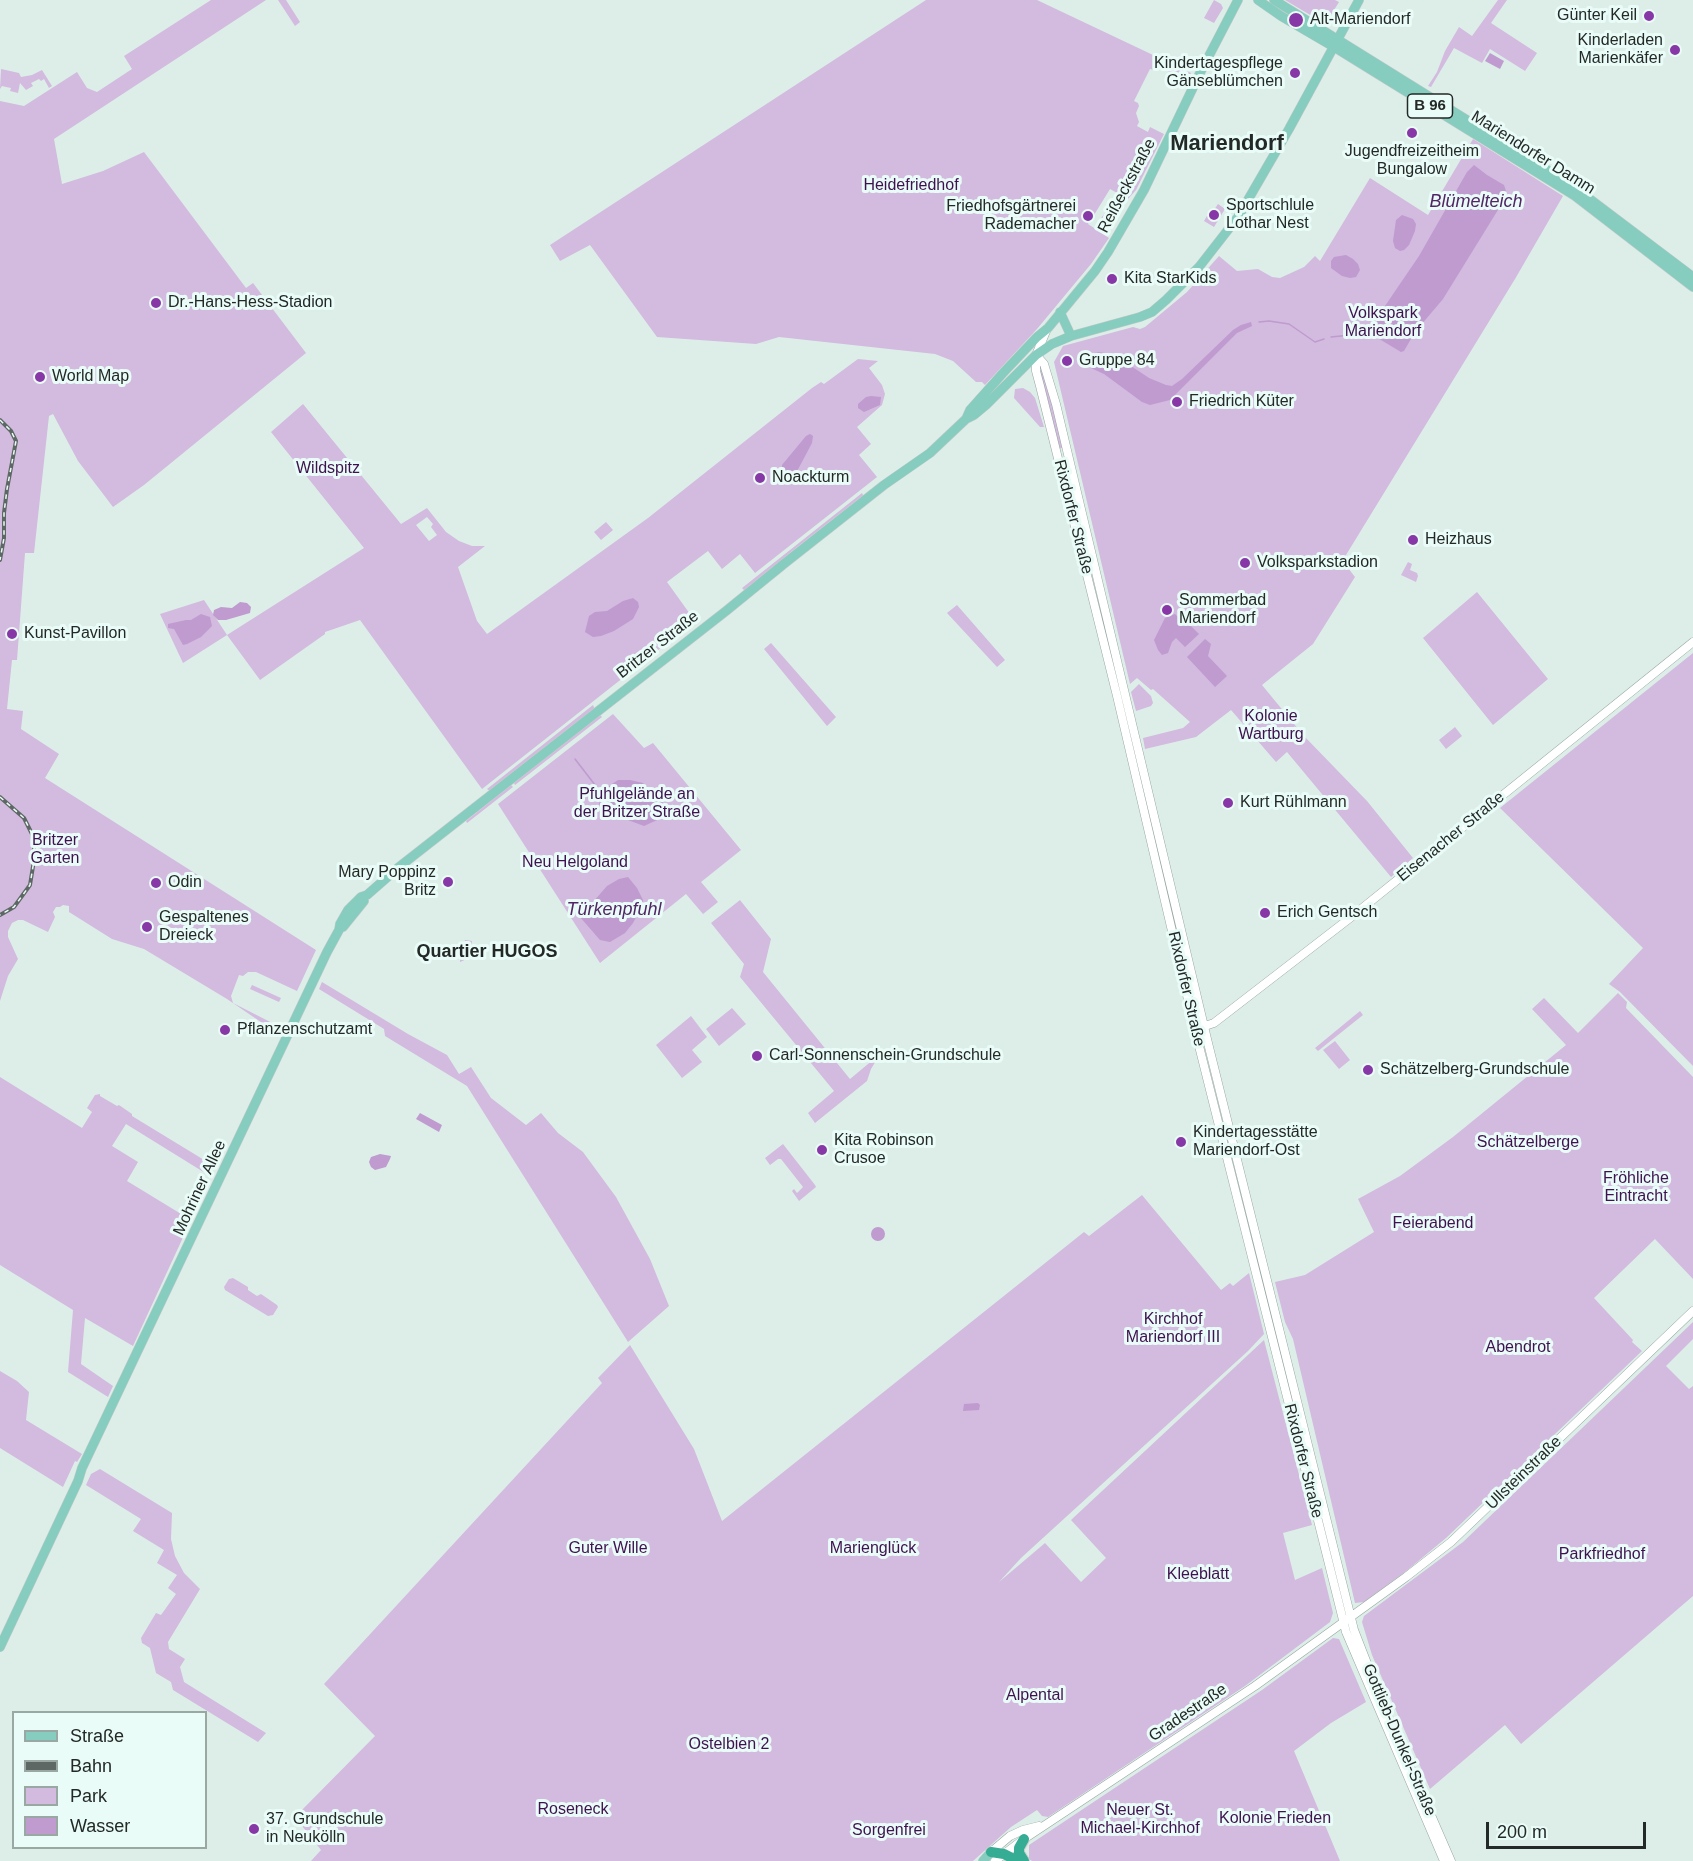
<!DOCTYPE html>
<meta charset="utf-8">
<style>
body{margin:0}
#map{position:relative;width:1693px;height:1861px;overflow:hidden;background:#ddeee9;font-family:Arial,sans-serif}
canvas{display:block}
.legend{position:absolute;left:12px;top:1711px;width:195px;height:138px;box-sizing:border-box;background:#eafcf7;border:2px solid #9aa8a4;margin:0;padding:8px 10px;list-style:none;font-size:18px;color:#232927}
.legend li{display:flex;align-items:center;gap:12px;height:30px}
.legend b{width:30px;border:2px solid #9aa8a4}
.scale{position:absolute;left:1486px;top:1822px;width:160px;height:27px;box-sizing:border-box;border:3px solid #232927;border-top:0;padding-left:8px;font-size:18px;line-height:21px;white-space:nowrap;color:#232927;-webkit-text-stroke:4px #eafcf7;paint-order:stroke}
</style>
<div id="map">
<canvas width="1693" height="1861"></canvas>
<ul class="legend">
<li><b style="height:8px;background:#86cdbf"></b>Straße</li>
<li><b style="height:8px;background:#5d6764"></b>Bahn</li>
<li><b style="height:16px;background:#d3badf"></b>Park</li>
<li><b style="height:16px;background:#bf9bcf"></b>Wasser</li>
</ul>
<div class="scale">200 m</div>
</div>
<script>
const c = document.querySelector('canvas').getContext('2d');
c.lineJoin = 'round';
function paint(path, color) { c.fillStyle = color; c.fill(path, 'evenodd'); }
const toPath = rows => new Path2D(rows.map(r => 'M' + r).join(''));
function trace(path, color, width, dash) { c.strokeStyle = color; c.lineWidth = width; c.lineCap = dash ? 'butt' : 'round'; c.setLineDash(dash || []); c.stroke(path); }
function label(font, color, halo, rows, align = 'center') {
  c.font = font + ' Arial,sans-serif'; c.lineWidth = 6; c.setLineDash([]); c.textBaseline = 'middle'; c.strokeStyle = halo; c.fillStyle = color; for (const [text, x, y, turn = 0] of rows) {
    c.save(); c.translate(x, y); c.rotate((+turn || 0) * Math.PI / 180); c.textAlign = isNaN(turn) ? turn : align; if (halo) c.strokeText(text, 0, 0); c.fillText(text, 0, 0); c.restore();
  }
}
paint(toPath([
 [211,0,266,0,54,139,62,184,103,171,144,152,246,288,253,283,306,353,144,485,113,507,78,461,53,414,49,416,34,553,25,553,17,660,12,660,7,709,23,711,21,729,59,754,45,778,316,950,297,991,256,972,248,972,243,976,239,975,231,996,233,1003,280,1027,277,1033,227,999,144,949,112,939,69,912,69,906,63,905,60,907,56,907,53,912,55,917,48,932,23,920,18,920,12,923,8,931,8,937,18,959,8,976,0,1001,0,101,24,106,77,72,87,88,97,92,132,69,124,56],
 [278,0,286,0,300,22,295,26],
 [926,0,1037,0,1191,73,1186,86,1173,80,1175,74,1156,66,1154,70,1150,69,1134,101,1138,103,1139,106,1136,113,1139,122,1137,126,1148,132,1150,127,1164,134,1136,190,1128,199,1110,189,1094,215,1086,211,1083,217,1089,221,1088,224,1109,238,1091,264,1037,329,985,385,982,382,976,382,953,361,935,354,779,337,756,344,657,337,590,245,560,261,550,245],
 [1214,0,1221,4,1223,8,1214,23,1204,18],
 [1285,0,1335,0,1339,2,1328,20,1322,22],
 [1498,0,1507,0,1491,23,1537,53,1525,71,1490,49,1482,63,1454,48,1431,87,1428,86,1437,72,1445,51,1459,27,1472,36],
 [1,69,19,73,21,77,32,75,42,70,52,86,49,88,44,79,41,81,39,79,31,83,33,86,26,90,20,83,18,93,10,91,11,88,6,87,2,86,0,89],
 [1473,139,1563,196,1515,279,1346,555,1345,564,1355,577,1313,644,1262,685,1304,736,1367,801,1413,858,1391,877,1287,752,1276,762,1231,710,1196,737,1145,749,1143,738,1183,728,1190,722,1153,689,1151,690,1137,678,1130,684,1054,362,1063,346,1133,327,1140,329,1145,327,1187,292,1219,256,1237,271,1258,269,1272,277,1280,278,1304,267,1315,256,1320,261,1370,178,1428,215],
 [1112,203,1116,206,1116,208,1107,223,1103,225,1100,223,1100,220,1110,205],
 [1218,204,1225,209,1214,227,1204,221,1211,209,1214,210],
 [858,359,878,361,869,368,882,385,885,394,882,405,857,427,871,444,859,455,877,477,755,573,740,554,722,569,708,551,667,582,695,621,482,789,360,620,325,632,325,634,260,680,227,635,183,663,160,614,204,600,227,635,364,548,271,432,303,404,401,524,427,508,446,532,459,541,472,546,485,546,458,567,477,621,487,634,648,518,812,388,821,382,824,384],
 [427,517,433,524,431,527,437,535,429,541,416,525],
 [1042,370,1065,447,1059,449,1040,371],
 [1023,388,1030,392,1035,398,1044,427,1040,427,1014,398,1015,389],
 [862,493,864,497,860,498,791,552,745,591,742,588],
 [606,522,613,530,601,540,594,532],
 [1408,562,1412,564,1410,570,1417,573,1418,576,1416,582,1401,575],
 [1477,592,1548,679,1493,725,1423,638],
 [957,605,1005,660,997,667,947,613],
 [771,643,836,717,827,726,764,649],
 [1693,653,1693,1066,1620,992,1609,984,1643,948,1500,808],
 [1139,684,1151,696,1153,703,1151,706,1136,711,1131,692],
 [593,705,595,710,503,780,491,792,487,789],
 [598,713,602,717,515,785,514,783],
 [613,714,644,748,653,743,741,850,701,882,718,902,703,914,686,894,600,963,498,804],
 [1455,727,1462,736,1446,749,1439,740],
 [511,785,513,787,467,823,466,821],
 [1162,855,1196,1002,1194,1003,1192,1002,1157,858],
 [740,900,771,939,763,972,850,1079,880,1054,871,1069,867,1081,815,1123,808,1113,834,1091,740,977,744,964,711,923],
 [465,940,472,941,469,958,460,962,460,953],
 [322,982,408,1034,447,1055,459,1074,471,1067,491,1098,526,1125,541,1113,558,1133,583,1152,616,1197,650,1259,669,1306,628,1342,467,1086,385,1036,384,1029,319,989],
 [252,985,281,998,279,1002,250,989],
 [1618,993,1627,1002,1626,1008,1693,1077,1693,1279,1655,1239,1594,1298,1633,1340,1632,1342,1642,1351,1446,1538,1405,1572,1364,1602,1355,1603,1293,1339,1285,1322,1275,1282,1305,1275,1374,1232,1358,1199,1400,1176,1453,1137,1566,1045,1532,1009,1544,998,1578,1033],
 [732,1008,746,1024,719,1046,706,1029],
 [1360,1011,1363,1015,1318,1051,1315,1048],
 [691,1016,707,1037,692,1050,702,1062,682,1078,656,1045],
 [1335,1041,1350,1060,1339,1069,1323,1050],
 [0,1077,82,1128,92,1112,87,1108,95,1095,100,1094,100,1096,117,1106,119,1105,132,1114,132,1116,214,1166,210,1176,126,1124,112,1146,138,1162,127,1181,191,1220,133,1346,85,1318,81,1364,113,1386,108,1397,68,1372,73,1310,0,1265],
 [783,1144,815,1185,816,1187,799,1201,792,1191,794,1189,797,1193,803,1187,781,1159,778,1159,770,1165,765,1158],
 [1142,1195,1221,1290,1230,1283,1233,1286,1249,1273,1264,1334,1248,1351,1021,1558,999,1582,1045,1543,1081,1582,1106,1558,1071,1520,1264,1340,1312,1525,1283,1533,1295,1580,1322,1568,1333,1613,1330,1622,1245,1686,1048,1817,1042,1816,1037,1810,1011,1827,973,1861,311,1861,321,1850,295,1817,375,1736,324,1684,602,1383,598,1378,630,1345,694,1449,722,1521,1084,1232,1089,1236],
 [233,1278,248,1287,248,1290,257,1296,261,1294,277,1305,278,1307,273,1315,268,1316,225,1290,224,1287,229,1279],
 [1269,1299,1339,1585,1334,1572,1266,1300],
 [1693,1322,1693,1339,1666,1366,1689,1389,1693,1386,1693,1596,1521,1744,1505,1725,1430,1789,1372,1655,1362,1622,1364,1616,1463,1542],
 [0,1371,17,1381,29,1392,26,1420,82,1454,77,1462,75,1461,63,1487,0,1448],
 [100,1469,172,1513,171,1539,175,1556,184,1573,200,1589,168,1642,169,1649,185,1659,180,1667,184,1682,266,1733,258,1742,173,1690,171,1682,156,1673,150,1648,142,1643,141,1638,156,1613,161,1615,176,1594,168,1588,177,1575,157,1563,164,1550,133,1531,141,1519,86,1485,91,1474],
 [1333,1638,1339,1639,1366,1702,1331,1723,1294,1751,1340,1861,1032,1861,1029,1859,1029,1845,1262,1690]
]), '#d3badf');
paint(toPath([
 [1490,53,1504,61,1500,69,1485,61],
 [1474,165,1487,175,1504,185,1506,191,1501,205,1443,299,1415,332,1404,351,1401,352,1371,334,1370,328,1419,256,1467,172],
 [1402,215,1413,219,1416,224,1415,231,1409,245,1404,250,1400,251,1395,248,1393,241,1396,220],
 [1346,255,1353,259,1358,264,1360,270,1356,277,1350,278,1342,276,1331,268,1331,261,1334,257],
 [1251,322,1252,326,1237,333,1170,400,1150,405,1142,402,1104,374,1091,368,1089,363,1091,355,1097,352,1113,354,1149,378,1166,385,1172,386,1182,379,1233,330,1241,325],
 [871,396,881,397,880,405,864,412,858,408,858,404,866,397],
 [810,434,813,436,812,443,795,475,787,480,782,476,782,465,806,436],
 [633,598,638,602,639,607,633,619,614,631,601,636,593,637,585,632,589,616,595,612,607,611,623,601],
 [240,602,247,603,251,607,250,613,226,620,218,620,213,615,214,610,221,607,232,608],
 [201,614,210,617,212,626,201,637,187,644,183,645,174,629,168,628,168,624,186,620,191,620],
 [1175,614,1181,620,1184,619,1199,634,1185,647,1176,638,1172,642,1168,653,1162,655,1158,650,1154,640,1165,618],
 [1205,639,1211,644,1208,656,1227,676,1215,687,1187,657],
 [618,780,630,780,643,783,666,806,666,816,644,826,628,820,623,815,609,818,602,812,599,804,602,794,609,786],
 [628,877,637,888,643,900,641,908,633,923,625,933,610,942,600,940,580,917,607,886,619,879],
 [420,1113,442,1125,439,1132,416,1119],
 [380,1154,391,1156,390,1159,386,1167,375,1170,371,1167,369,1162,371,1157],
 '871 1234a7 7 0 1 1 14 0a7 7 0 1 1-14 0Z',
 [978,1403,980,1405,979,1410,963,1411,964,1404]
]), '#bf9bcf');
trace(toPath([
 [1259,322,1269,321,1289,324,1315,342,1324,339],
 [1331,337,1351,335],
 [575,759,602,794]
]), '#bf9bcf', 1.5);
const minor = toPath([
 [1047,329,1036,355,1036,371,1040,386,1117,696,1197,1038,1346,1632,1444,1861],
 [1036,355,1044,364,1056,404,1207,1039,1354,1630,1384,1707,1451,1861],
 [1205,1026,1214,1023,1350,918,1693,642],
 [991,1852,1010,1836,1023,1830,1039,1826],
 [995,1861,1024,1839,1255,1686,1406,1577,1451,1542,1693,1311]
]);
const major = toPath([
 [1258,0,1281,16,1334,47,1575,196,1693,287],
 [1274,0,1570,184,1693,277],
 [1060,312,1071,336],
 [966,419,970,410,1003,373,1037,337,1048,328,1095,271,1108,252,1144,190,1199,75,1238,0],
 [343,927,364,901],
 [0,1647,78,1481,82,1468,327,952,339,930,340,924,348,910,361,897,367,895,399,867,726,611,785,563,884,485,930,453,966,419,974,415,986,405,1036,355,1052,344,1071,336,1140,317,1152,312,1166,300,1199,267,1238,217,1289,129,1359,0],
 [983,1861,991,1852]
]);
const highway = toPath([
 [1024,1839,1019,1848,1019,1853,1024,1861],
 [991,1852,1004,1854,1018,1861]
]);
trace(minor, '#96a6a1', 9);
trace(major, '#cacccb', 10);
trace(highway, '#cacccb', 12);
trace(minor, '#fff', 8);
trace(major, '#86cdbf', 9);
trace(highway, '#35ac94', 10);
const rail = toPath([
 [0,420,11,431,16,441,7,489,4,513,4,538,0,560],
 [0,797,24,818,32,834,35,854,30,885,14,907,0,915]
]);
trace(rail, '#5d6764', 4);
trace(rail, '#eafcf7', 1.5, [4.5]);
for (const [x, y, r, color] of [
 [1649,16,6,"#8737a6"],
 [1296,20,8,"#8737a6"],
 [1675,50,6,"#8737a6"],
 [1295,73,6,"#8737a6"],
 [1412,133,6,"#8737a6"],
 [1214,215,6,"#8737a6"],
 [1088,216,6,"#8737a6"],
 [1112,279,6,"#8737a6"],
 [156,303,6,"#8737a6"],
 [1067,361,6,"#8737a6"],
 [40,377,6,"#8737a6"],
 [1177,402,6,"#8737a6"],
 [760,478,6,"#8737a6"],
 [1413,540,6,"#8737a6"],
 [1245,563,6,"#8737a6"],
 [1167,610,6,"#8737a6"],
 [12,634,6,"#8737a6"],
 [1228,803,6,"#8737a6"],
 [448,882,6,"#8737a6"],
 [156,883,6,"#8737a6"],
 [1265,913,6,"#8737a6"],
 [147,927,6,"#8737a6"],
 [225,1030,6,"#8737a6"],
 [757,1056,6,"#8737a6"],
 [1368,1070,6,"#8737a6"],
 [1181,1142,6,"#8737a6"],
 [822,1150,6,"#8737a6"],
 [254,1829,6,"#8737a6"]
]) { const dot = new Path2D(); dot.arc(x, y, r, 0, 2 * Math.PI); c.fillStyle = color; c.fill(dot); trace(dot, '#eafcf7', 2); }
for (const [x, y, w] of [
 [1430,106,45]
]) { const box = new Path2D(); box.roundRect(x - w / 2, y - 12, w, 24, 4.5); c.fillStyle = '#eafcf7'; c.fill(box); trace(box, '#232927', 1.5); }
label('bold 15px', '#232927', null, [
 ["B 96",1430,106]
]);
label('16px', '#232927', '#eafcf7', [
 ["Günter Keil",1637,16,"right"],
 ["Alt-Mariendorf",1310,20],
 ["Kinderladen",1663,41,"right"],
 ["Marienkäfer",1663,59,"right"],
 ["Kindertagespflege",1283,64,"right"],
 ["Gänseblümchen",1283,82,"right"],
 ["Jugendfreizeitheim",1412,152,"center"],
 ["Bungalow",1412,170,"center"],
 ["Sportschlule",1226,206],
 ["Lothar Nest",1226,224],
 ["Friedhofsgärtnerei",1076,207,"right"],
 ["Rademacher",1076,225,"right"],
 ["Kita StarKids",1124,279],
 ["Dr.-Hans-Hess-Stadion",168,303],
 ["Gruppe 84",1079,361],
 ["World Map",52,377],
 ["Friedrich Küter",1189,402],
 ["Noackturm",772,478],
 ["Heizhaus",1425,540],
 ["Volksparkstadion",1257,563],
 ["Sommerbad",1179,601],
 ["Mariendorf",1179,619],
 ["Kunst-Pavillon",24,634],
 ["Kurt Rühlmann",1240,803],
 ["Mary Poppinz",436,873,"right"],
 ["Britz",436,891,"right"],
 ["Odin",168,883],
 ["Erich Gentsch",1277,913],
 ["Gespaltenes",159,918],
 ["Dreieck",159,936],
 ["Pflanzenschutzamt",237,1030],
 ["Carl-Sonnenschein-Grundschule",769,1056],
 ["Schätzelberg-Grundschule",1380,1070],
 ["Kindertagesstätte",1193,1133],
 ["Mariendorf-Ost",1193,1151],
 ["Kita Robinson",834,1141],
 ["Crusoe",834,1159],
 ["37. Grundschule",266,1820],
 ["in Neukölln",266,1838]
], 'left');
label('16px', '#232927', '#eafcf7', [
 ["Mariendorfer Damm",1533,153,32],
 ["Reißeckstraße",1127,186,-62],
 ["Rixdorfer Straße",1073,517,76],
 ["Britzer Straße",658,645,-38],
 ["Eisenacher Straße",1451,837,-39],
 ["Rixdorfer Straße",1186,989,77],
 ["Mohriner Allee",200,1188,-65],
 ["Rixdorfer Straße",1303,1461,76],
 ["Ullsteinstraße",1524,1473,-44],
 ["Gradestraße",1188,1713,-34],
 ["Gottlieb-Dunkel-Straße",1399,1740,67]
]);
label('16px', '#3f1150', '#eafcf7', [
 ["Heidefriedhof",911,186],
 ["Volkspark",1383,314],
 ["Mariendorf",1383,332],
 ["Wildspitz",328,469],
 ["Kolonie",1271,717],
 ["Wartburg",1271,735],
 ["Pfuhlgelände an",637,795],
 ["der Britzer Straße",637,813],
 ["Britzer",55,841],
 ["Garten",55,859],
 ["Neu Helgoland",575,863],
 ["Schätzelberge",1528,1143],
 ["Fröhliche",1636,1179],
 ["Eintracht",1636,1197],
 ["Feierabend",1433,1224],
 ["Kirchhof",1173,1320],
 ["Mariendorf III",1173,1338],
 ["Abendrot",1518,1348],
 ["Guter Wille",608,1549],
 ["Marienglück",873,1549],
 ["Parkfriedhof",1602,1555],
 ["Kleeblatt",1198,1575],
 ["Alpental",1035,1696],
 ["Ostelbien 2",729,1745],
 ["Roseneck",573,1810],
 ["Neuer St.",1140,1811],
 ["Michael-Kirchhof",1140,1829],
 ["Kolonie Frieden",1275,1819],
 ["Sorgenfrei",889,1831]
]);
label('italic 18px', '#522565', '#eafcf7', [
 ["Blümelteich",1476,202],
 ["Türkenpfuhl",614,910]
]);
label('bold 18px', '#232927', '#eafcf7', [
 ["Quartier HUGOS",487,952]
]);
label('bold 22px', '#232927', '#eafcf7', [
 ["Mariendorf",1227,144]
]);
</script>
